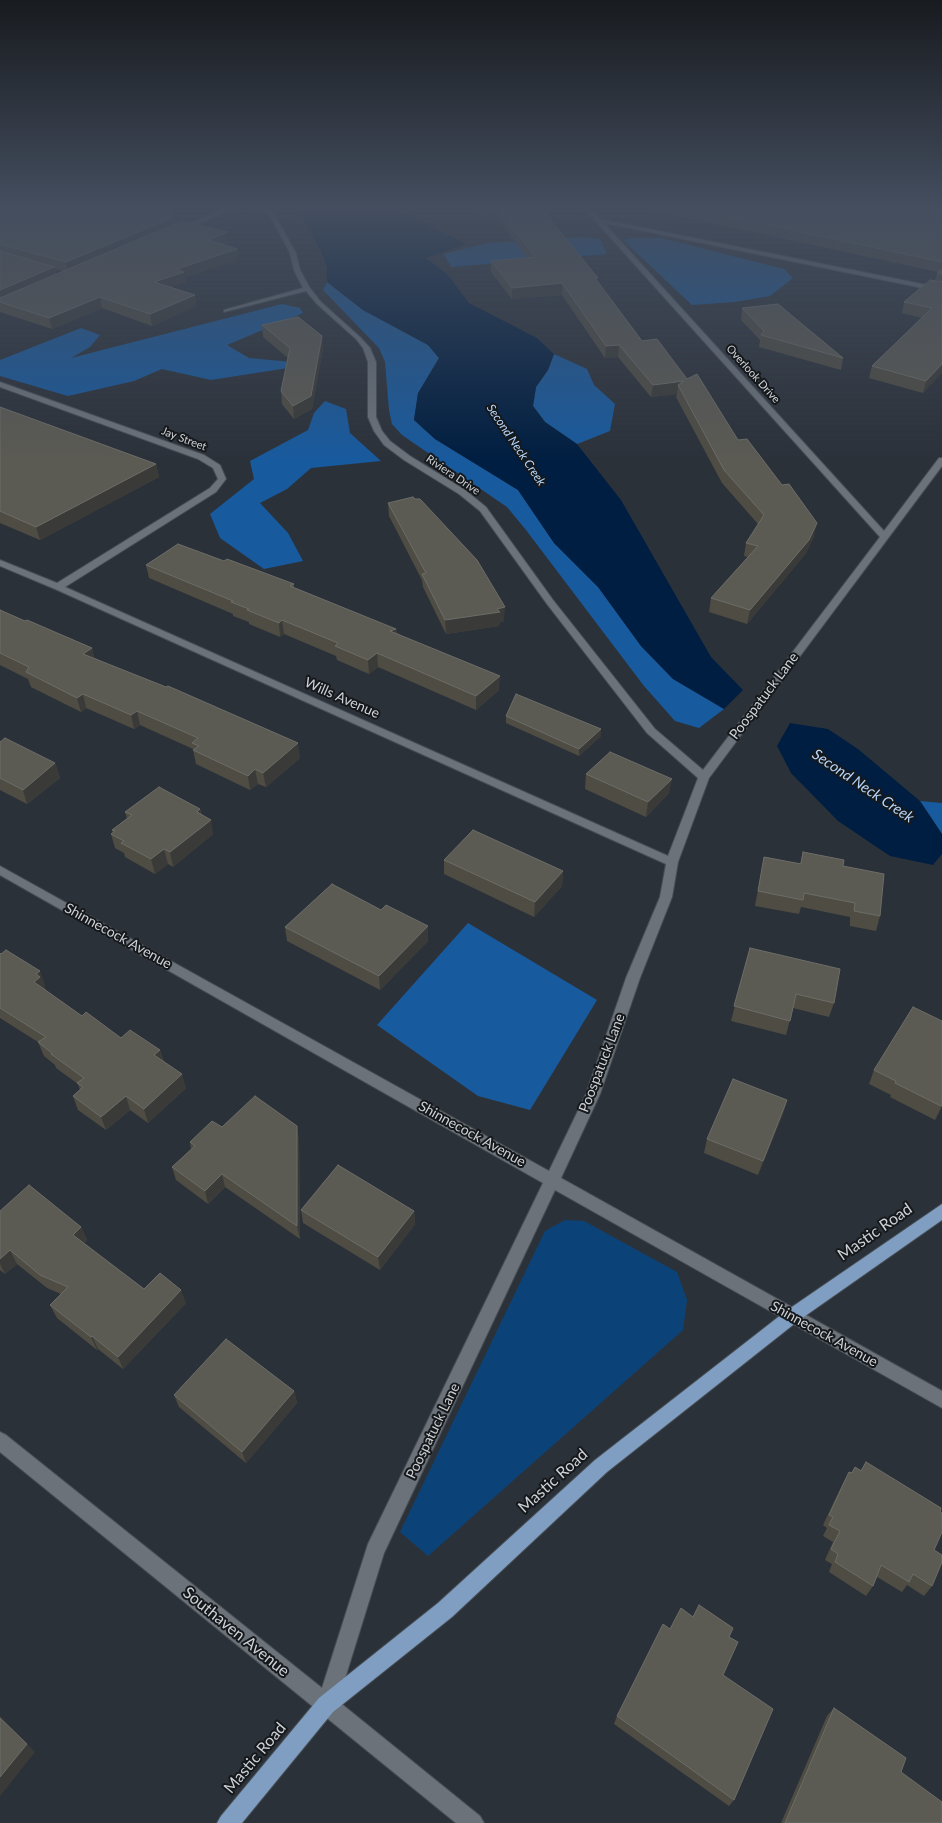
<!DOCTYPE html>
<style>
body{margin:0}
canvas{display:block;background:#2b3139}
</style>
<canvas width="942" height="1823"></canvas>
<script>
const c = document.querySelector('canvas').getContext('2d');
c.lineJoin = 'round';
function paint(path, color) { c.fillStyle = color; c.fill(path, 'evenodd'); }
const toPath = rows => new Path2D(rows.map(r => 'M' + r).join(''));
function trace(path, color, width, dash) { c.strokeStyle = color; c.lineWidth = width; c.lineCap = dash ? 'butt' : 'round'; c.setLineDash(dash || []); c.stroke(path); }
function label(font, color, halo, rows, align = 'center') {
  c.font = font + ' Lato,sans-serif'; c.lineWidth = 4; c.setLineDash([]); c.textBaseline = 'middle'; c.strokeStyle = halo; c.fillStyle = color; for (const [text, x, y, turn = 0] of rows) {
    c.save(); c.translate(x, y); c.rotate((+turn || 0) * Math.PI / 180); c.textAlign = isNaN(turn) ? turn : align; if (halo) c.strokeText(text, 0, 0); c.fillText(text, 0, 0); c.restore();
  }
}
paint(toPath([
 [565,1220,584,1221,677,1272,687,1300,683,1330,428,1556,400,1532,545,1231]
]), '#0b4379');
paint(toPath([
 [582,237,600,239,607,254,451,267,444,254,487,243],
 [632,238,661,238,784,269,793,278,770,296,735,302,692,305,623,240],
 [327,282,363,310,428,345,439,358,418,394,414,420,435,439,518,490,554,543,598,587,641,646,673,679,724,709,699,728,675,721,644,686,526,530,507,507,402,435,392,424,389,410,385,362,379,348,323,290],
 [282,304,300,308,303,313,227,345,249,358,313,364,211,380,162,369,134,381,68,396,0,376,0,360,81,328,100,335,90,347,71,358],
 [554,354,587,369,594,385,615,404,610,431,577,444,545,422,533,406,536,387,548,370],
 [325,401,346,409,350,433,381,461,311,468,287,489,260,503,288,533,303,561,264,569,220,538,210,514,254,479,250,461,308,430,314,413],
 [920,801,942,803,942,834],
 [468,923,597,1000,530,1110,478,1096,377,1025]
]), '#185a9e');
paint(toPath([
 [290,206,390,206,466,244,426,258,447,274,469,303,537,338,554,354,548,370,536,387,533,406,545,422,577,444,621,500,711,657,743,690,724,709,673,679,641,646,598,587,554,543,518,490,435,439,414,420,418,393,439,358,428,345,363,310,327,282,327,267,321,251,296,208],
 [790,723,828,729,858,749,920,801,942,834,942,854,933,865,890,856,838,821,791,773,777,746]
]), '#001e41');
const minor = toPath([
 [230,206,238,206,179,232,174,231,230,206],
 [249,206,257,206,273,212,296,253,300,270,310,288,321,302,360,337,370,348,376,362,376,417,382,431,390,441,410,456,465,490,486,507,553,600,655,729,703,770,880,537,582,206,588,206,600,219,942,288,942,292,604,223,884,531,939,458,942,458,942,466,709,778,678,862,672,897,640,978,600,1094,561,1178,942,1391,942,1408,555,1190,384,1553,338,1701,480,1816,484,1823,456,1823,0,1452,0,1432,6,1435,322,1688,368,1544,543,1183,0,875,0,866,549,1171,586,1094,626,978,660,897,666,864,55,589,0,566,0,560,57,583,210,488,218,479,213,468,198,459,0,387,0,382,204,455,220,465,226,479,216,492,65,587,668,856,698,778,647,733,547,604,480,511,459,494,404,460,384,445,374,431,368,417,368,362,363,348,356,339,317,304,306,291,224,312,224,310,303,288,294,270,290,253,269,214,249,206]
]);
const major = toPath([
 [942,1204,942,1220,798,1321,607,1472,452,1617,333,1712,242,1823,217,1823,221,1816,319,1698,438,1603,595,1460,786,1311,942,1204]
]);
trace(minor, '#474d53', 2);
trace(major, '#474d53', 2);
paint(minor, '#6b727a');
paint(major, '#7f9ec2');
paint(toPath([
 [0,206,176,206,174,225,227,232,228,243,223,245,238,260,185,277,186,282,171,287,195,295,196,306,152,326,102,308,52,329,0,312],
 [55,269,62,271,56,274],
 [473,206,539,206,642,341,687,379,738,440,814,536,806,553,747,624,709,612,711,598,748,557,744,556,746,543,758,524,722,483,676,397,677,394,651,397,618,357,605,358,562,295,512,299,491,272,491,261,527,258,494,213,482,215],
 [652,206,942,206,942,372,923,393,869,378,872,366,922,318,902,313,904,302,935,280,937,273,938,272,651,210],
 [742,308,843,358,841,370,759,347,760,340,741,320],
 [262,325,323,348,312,409,294,419,282,404,281,391,288,358,263,337],
 [0,407,156,464,159,477,40,540,0,523],
 [388,503,504,621,500,622,499,626,446,634,423,587,422,580,389,516],
 [224,561,294,584,294,588,396,629,397,633,499,690,476,710,378,667,369,674,337,660,336,656,284,634,280,637,249,624,249,622,233,616,233,614,149,578,146,565],
 [0,610,25,621,92,648,94,658,300,758,266,787,258,784,250,790,196,764,193,749,140,725,134,729,86,708,81,712,31,687,28,679,0,665],
 [506,716,601,736,579,756,506,723],
 [0,742,55,763,60,778,27,804,0,790],
 [586,774,669,793,646,817,585,789],
 [200,809,202,815,213,834,173,867,168,864,155,874,125,857,124,853,115,848,111,834,113,833,112,830,127,819,125,812],
 [803,852,843,866,880,916,876,931,850,926,850,917,801,907,799,914,755,906,764,857,800,864],
 [444,860,563,871,562,886,534,917,444,874],
 [381,910,428,941,380,990,287,941,285,927],
 [750,948,834,1003,829,1017,793,1008,786,1035,731,1021],
 [0,953,45,985,44,986,45,990,82,1016,121,1038,160,1050,164,1062,186,1088,148,1123,130,1110,106,1130,78,1110,73,1096,80,1090,78,1084,56,1068,55,1065,44,1056,38,1042,0,1018],
 [942,1021,942,1107,935,1120,890,1097,891,1095,869,1084,874,1070],
 [787,1100,783,1114,758,1175,704,1153,707,1139],
 [222,1127,299,1139,300,1239,225,1187,208,1204,176,1180,172,1167,191,1149,190,1142],
 [301,1210,414,1211,415,1224,380,1270,303,1223],
 [0,1211,81,1227,87,1240,84,1243,144,1289,186,1303,123,1369,98,1349,97,1350,57,1318,50,1305,61,1294,47,1288,17,1264,5,1274,0,1270],
 [294,1391,297,1403,246,1463,179,1407,174,1395],
 [866,1462,940,1512,934,1550,932,1586,924,1596,907,1585,902,1592,877,1577,873,1586,866,1596,829,1572,832,1564,825,1560,833,1542,823,1536,827,1528,823,1525,843,1483,849,1472,851,1473,855,1467,861,1470],
 [693,1617,729,1637,723,1675,734,1800,729,1806,614,1724,617,1716,670,1629],
 [834,1708,901,1772,942,1823,781,1823,827,1716]
]), '#4e4c43');
paint(toPath([
 [174,206,176,206,174,228,68,273,66,262],
 [482,206,494,206,494,213,482,215],
 [227,232,228,243,210,251,209,240],
 [237,249,238,260,185,277,186,282,155,293,154,282,177,269],
 [54,267,56,277,0,302,0,290],
 [562,283,562,295,512,299,512,288],
 [195,295,196,306,152,326,150,314],
 [100,297,102,308,52,329,49,318],
 [322,336,323,348,312,409,294,419,293,406],
 [619,345,618,357,605,358,606,346],
 [942,364,942,372,923,393,926,381],
 [684,381,678,385,677,394,651,397,653,385],
 [156,464,159,477,40,540,36,527],
 [817,523,814,536,806,553,747,624,750,610],
 [505,607,504,621,500,622,499,626,446,634,445,620],
 [282,620,284,634,280,637,279,623],
 [396,629,397,643,390,631],
 [92,648,95,662,83,654],
 [377,653,378,667,369,674,368,660],
 [500,676,499,690,476,710,476,696],
 [83,694,86,708,81,712,77,698],
 [137,711,140,725,134,729,131,715],
 [601,729,601,736,579,756,579,749],
 [298,743,300,758,266,787,263,773],
 [55,763,60,778,27,804,23,790],
 [255,769,258,784,250,790,248,776],
 [672,779,669,793,646,817,648,802],
 [200,809,203,824,197,812],
 [211,820,213,834,173,867,170,852],
 [164,849,168,864,155,874,151,859],
 [563,871,562,886,534,917,535,902],
 [428,926,428,941,380,990,379,976],
 [40,971,45,985,44,986,45,991,34,982,36,974],
 [160,1050,164,1064,154,1055],
 [182,1074,186,1088,148,1123,144,1109],
 [126,1096,130,1110,106,1130,101,1117],
 [787,1100,783,1114,758,1175,763,1161],
 [942,1105,942,1107,935,1120],
 [297,1126,299,1139,300,1239,297,1226],
 [222,1174,225,1187,208,1204,205,1191],
 [414,1211,415,1224,380,1270,378,1257],
 [81,1227,87,1240,79,1248,73,1235],
 [10,1250,17,1264,5,1274,0,1264,0,1259],
 [181,1290,186,1303,123,1369,118,1357],
 [92,1336,98,1349,97,1350,91,1337],
 [294,1391,297,1403,246,1463,242,1452],
 [0,1716,35,1752,0,1796]
]), '#3a3b38');
const building = toPath([
 [0,206,174,206,172,218,66,262,0,244,0,206],
 [496,206,539,206,598,278,595,278,642,341,657,339,687,379,697,374,738,440,747,439,782,485,789,484,817,523,809,540,750,610,711,598,758,546,746,543,764,515,724,470,678,385,684,381,653,385,619,345,606,346,562,283,512,288,491,261,535,257,496,206],
 [680,206,942,206,942,262,680,206],
 [182,221,227,232,209,240,237,249,177,269,184,272,154,282,195,295,150,314,100,297,49,318,0,302,0,298,182,221],
 [0,251,54,267,0,290,0,251],
 [942,269,942,275,937,273,942,269],
 [930,280,942,282,942,364,926,381,872,366,932,308,904,302,930,280],
 [778,304,843,358,761,335,764,331,742,308,778,304],
 [298,317,322,336,311,396,293,406,281,391,290,348,262,325,298,317],
 [0,407,156,464,36,527,0,511,0,407],
 [413,497,415,499,420,499,477,560,505,607,497,609,500,612,445,620,422,574,426,573,388,503,413,497],
 [178,544,224,561,227,559,294,584,290,586,396,629,390,631,500,676,476,696,377,653,368,660,335,646,338,643,282,620,279,623,247,610,249,609,231,602,233,601,146,565,178,544],
 [0,610,25,621,27,620,92,648,83,654,166,687,168,686,298,743,263,773,255,769,248,776,193,750,199,746,192,743,198,738,137,711,131,715,83,694,77,698,26,672,29,667,0,653,0,610],
 [516,694,601,729,579,749,506,716,516,694],
 [5,738,55,763,23,790,0,778,0,742,5,738],
 [610,752,672,779,648,802,586,774,610,752],
 [159,787,200,809,197,812,211,820,170,852,164,849,151,859,121,843,124,841,111,834,115,831,112,830,132,815,125,812,159,787],
 [473,830,563,871,535,902,444,860,473,830],
 [803,852,844,860,843,866,884,874,880,916,854,911,855,903,804,893,803,900,758,891,764,857,801,864,803,852],
 [332,884,381,910,386,905,428,926,379,976,285,927,332,884],
 [750,948,840,969,834,1003,796,994,790,1021,734,1006,750,948],
 [6,950,40,971,36,974,40,977,34,982,82,1016,86,1012,121,1038,130,1030,160,1050,154,1055,182,1074,144,1109,126,1096,101,1117,73,1096,83,1087,77,1083,84,1078,51,1054,52,1053,38,1042,46,1037,0,1008,0,953,1,954,6,950],
 [913,1007,942,1021,942,1105,941,1106,895,1083,896,1081,874,1070,913,1007],
 [733,1079,787,1100,763,1161,707,1139,733,1079],
 [255,1096,297,1126,297,1226,222,1174,205,1191,172,1167,195,1146,190,1142,212,1121,222,1127,255,1096],
 [338,1165,414,1211,378,1257,301,1210,338,1165],
 [29,1185,81,1227,73,1235,144,1289,160,1273,181,1290,118,1357,92,1336,91,1337,50,1305,68,1287,40,1275,10,1250,0,1259,0,1211,29,1185],
 [226,1339,294,1391,242,1452,174,1395,226,1339],
 [866,1462,941,1508,940,1512,942,1513,942,1532,934,1550,942,1555,942,1562,932,1586,913,1574,909,1582,881,1565,873,1586,835,1562,838,1554,831,1549,840,1531,829,1525,833,1517,829,1515,849,1472,852,1473,855,1467,861,1471,866,1462],
 [699,1605,733,1628,729,1637,738,1642,723,1675,773,1709,734,1800,617,1716,663,1624,670,1629,681,1608,693,1617,699,1605],
 [834,1708,906,1758,901,1772,942,1802,942,1823,785,1823,834,1708],
 [0,1718,27,1744,0,1777,0,1718]
]);
paint(building, '#5b5a53');
trace(building, '#6d6d68', 1);
const sky = c.createLinearGradient(0, 0, 0, 461);
sky.addColorStop(0, '#181b1f');
sky.addColorStop(0.45, '#444e5f');
sky.addColorStop(1, '#444e5f00');
c.fillStyle = sky;
c.fillRect(0, 0, 942, 461);
label('11px', '#ced2d7', '#16191c', [
 ["Overlook Drive",753,374,48],
 ["Jay Street",184,439,21],
 ["Riviera Drive",453,475,34]
]);
label('italic 12px', '#b5d5fa', '#16191c', [
 ["Second Neck Creek",516,445,56]
]);
label('14px', '#ced2d7', '#16191c', [
 ["Poospatuck Lane",764,696,-53],
 ["Wills Avenue",342,698,24],
 ["Shinnecock Avenue",118,936,29],
 ["Poospatuck Lane",602,1063,-69],
 ["Shinnecock Avenue",472,1134,29],
 ["Shinnecock Avenue",824,1334,29],
 ["Poospatuck Lane",433,1431,-64]
]);
label('italic 15px', '#b5d5fa', '#16191c', [
 ["Second Neck Creek",863,786,34]
]);
label('16px', '#ced2d7', '#16191c', [
 ["Mastic Road",875,1232,-35],
 ["Mastic Road",553,1481,-42],
 ["Southaven Avenue",236,1632,39],
 ["Mastic Road",255,1758,-50]
]);
</script>
